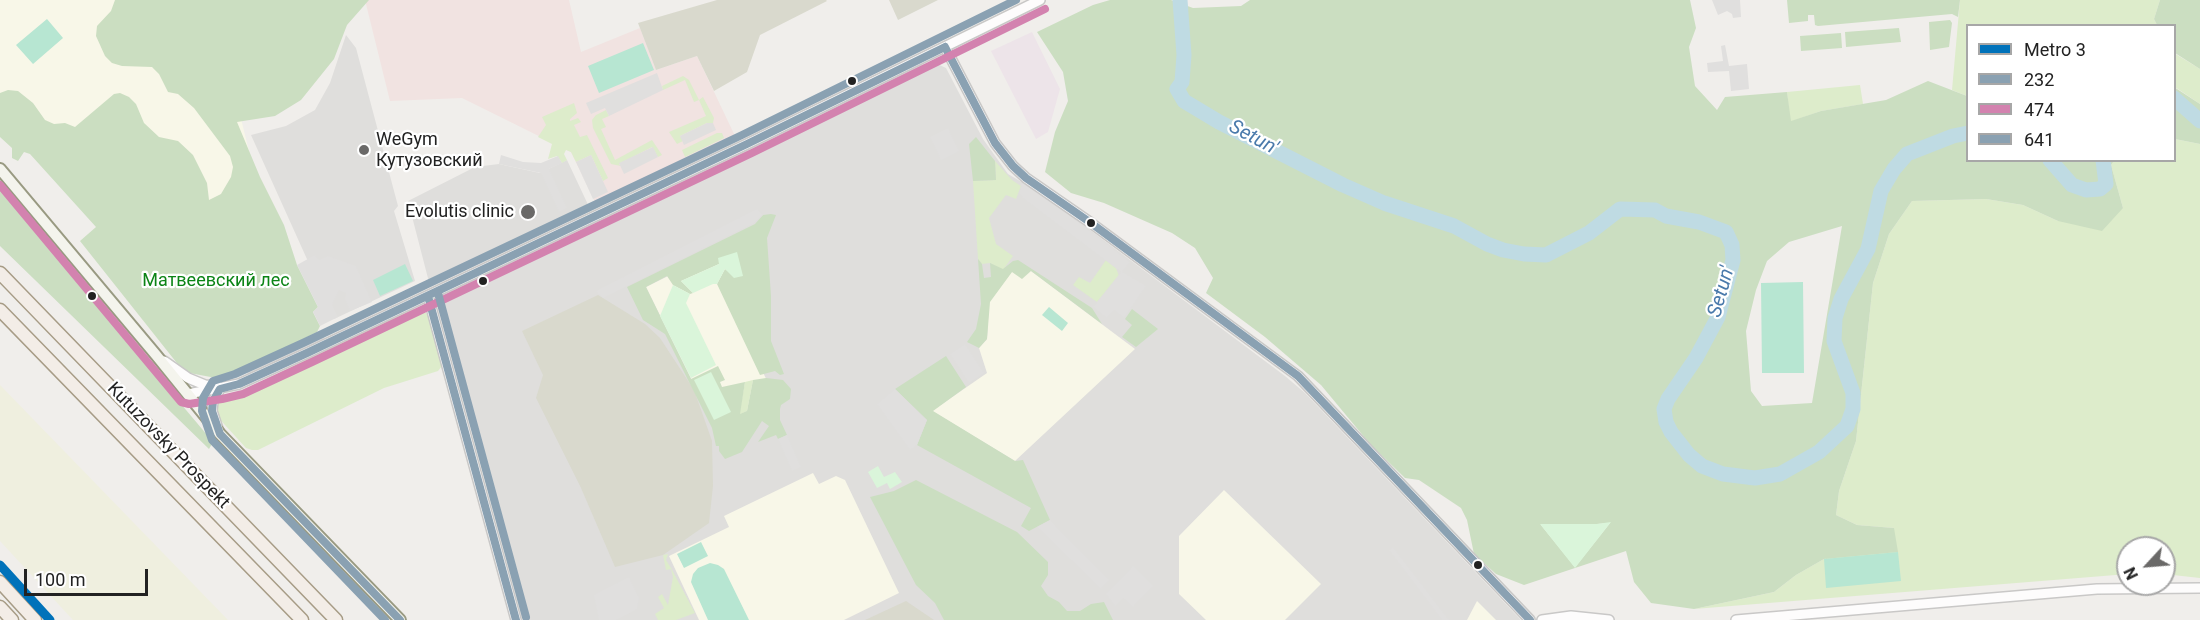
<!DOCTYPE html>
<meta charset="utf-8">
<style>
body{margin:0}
#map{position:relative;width:2200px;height:620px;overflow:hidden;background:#f0eeeb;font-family:Roboto,sans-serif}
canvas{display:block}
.legend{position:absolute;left:1966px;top:24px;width:210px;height:138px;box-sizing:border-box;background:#fff;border:2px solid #a7a7a7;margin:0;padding:8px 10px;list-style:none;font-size:18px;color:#222}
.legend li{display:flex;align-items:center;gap:12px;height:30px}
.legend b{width:30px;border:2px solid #a7a7a7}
.north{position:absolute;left:2116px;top:536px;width:60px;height:60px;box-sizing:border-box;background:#fff;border:2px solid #a7a7a7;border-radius:50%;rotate:244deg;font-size:16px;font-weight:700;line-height:24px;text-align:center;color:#222}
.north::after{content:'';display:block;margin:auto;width:21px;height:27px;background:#6a6968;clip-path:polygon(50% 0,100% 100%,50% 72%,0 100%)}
.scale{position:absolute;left:24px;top:569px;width:124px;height:27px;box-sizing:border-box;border:3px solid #222;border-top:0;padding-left:8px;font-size:18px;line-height:21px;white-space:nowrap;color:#222;-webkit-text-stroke:4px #fff;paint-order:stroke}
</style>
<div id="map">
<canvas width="2200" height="620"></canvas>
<ul class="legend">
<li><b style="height:8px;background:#0072ba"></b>Metro 3</li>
<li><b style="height:8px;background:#8aa1b2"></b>232</li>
<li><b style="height:8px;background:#d382af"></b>474</li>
<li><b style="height:8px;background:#8aa1b2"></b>641</li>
</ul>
<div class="north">N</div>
<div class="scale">100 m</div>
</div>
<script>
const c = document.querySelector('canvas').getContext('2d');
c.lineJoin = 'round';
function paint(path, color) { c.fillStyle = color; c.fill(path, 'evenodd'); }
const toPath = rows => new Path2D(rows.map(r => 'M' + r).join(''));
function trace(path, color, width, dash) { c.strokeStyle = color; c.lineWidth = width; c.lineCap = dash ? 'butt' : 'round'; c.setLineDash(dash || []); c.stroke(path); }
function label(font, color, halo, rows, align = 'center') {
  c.font = font + ' Roboto,sans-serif'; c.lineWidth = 4.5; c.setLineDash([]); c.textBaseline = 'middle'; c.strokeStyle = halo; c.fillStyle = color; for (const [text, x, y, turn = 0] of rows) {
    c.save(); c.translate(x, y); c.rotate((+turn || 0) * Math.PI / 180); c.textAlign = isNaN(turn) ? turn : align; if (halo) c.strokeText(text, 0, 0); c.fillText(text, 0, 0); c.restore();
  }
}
paint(toPath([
 [346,35,356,48,398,206,394,211,415,281,334,319,251,135,286,126,315,110,330,83],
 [933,62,946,68,983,139,1008,174,1042,194,1285,376,1305,393,1521,620,522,620,440,311,443,298,452,289,920,65],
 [567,160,591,211,430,286,408,201,475,167,499,164,540,173]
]), '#dfdedc');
paint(toPath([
 [365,0,569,0,581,52,640,28,656,70,697,56,735,136,595,202,571,152,462,98,390,101]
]), '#f1e3e1');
paint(toPath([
 [1032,32,1060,89,1048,132,1036,139,991,51]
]), '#ede4e9');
paint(toPath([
 [0,0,202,0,230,74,276,261,0,97],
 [741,240,754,354,775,397,715,427,646,287],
 [1019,262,1135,349,1015,461,932,411,987,373,979,348,987,339,989,302],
 [813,473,819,484,836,476,845,480,899,593,844,620,699,620,669,556,729,527,724,516],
 [1224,490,1321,584,1285,620,1206,620,1179,594,1179,536],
 [1477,601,1496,620,1467,620]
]), '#f8f7e8');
paint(toPath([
 [717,0,826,0,827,1,760,35,747,72,714,91,697,56,656,70,638,23],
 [889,0,938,0,898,20],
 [598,295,645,324,660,338,694,390,712,441,713,486,709,523,663,555,615,567,581,488,536,398,543,375,522,331],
 [906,601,934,620,865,620]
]), '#d9d9cd');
paint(toPath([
 [0,385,228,620,73,620,0,541]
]), '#efefdf');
paint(toPath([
 [1960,0,2160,0,2154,19,2157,25,1968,26,1967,96,1952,90],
 [2174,53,2200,69,2200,104,2175,87],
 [683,76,689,80,699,100,703,97,714,118,713,123,707,123,680,136,683,141,677,144,669,132,706,116,699,100,694,102,685,80,663,90,662,86],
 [1860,85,1863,104,1821,111,1790,122,1787,92],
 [574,103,577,113,570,119,570,121,578,118,581,122,574,125,580,137,587,135,608,178,603,181,591,155,576,162,571,152,566,150,564,154,567,160,562,163,557,156,548,159,552,144,538,137,546,125,542,117],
 [606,110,609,116,602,119,606,127,601,129,615,160,652,140,662,155,658,157,652,147,619,164,621,166,611,164,593,128,592,120,596,115],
 [717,133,722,133,724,138,685,157,682,150],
 [2175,139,2200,144,2200,578,2164,574,2164,548,2128,548,2128,574,1694,609,1774,592,1796,575,1824,559,1894,528,1857,525,1836,515,1839,491,1856,441,1873,283,1889,234,1912,201,1986,199,2023,205,2058,221,2123,208,2111,165,2114,161,2174,160],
 [995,161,1012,180,1021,186,1016,199,1006,195,989,218,996,244,1013,256,1003,270,990,263,982,264,978,259,973,181,996,180],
 [1106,260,1116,268,1119,276,1097,302,1073,285,1079,277,1090,283],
 [414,309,426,313,428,316,442,366,438,371,384,388,258,450,252,450,246,448,214,413,217,401,223,395,240,392,408,310],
 [753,380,747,411,739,415,745,382],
 [668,554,666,560,671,568,695,613,676,620,658,620,655,614,664,608,658,597,662,594,668,605,673,577,671,569,666,570,663,555]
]), '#ddeccb');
paint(toPath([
 [115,0,369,0,347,25,334,59,301,100,275,116,237,122,260,177,284,225,297,265,318,307,313,312,320,326,317,332,236,374,216,378,184,372,80,241,96,227,30,154,24,152,18,161,12,158,12,148,0,137,0,93,8,90,18,91,33,103,45,120,54,124,65,123,75,127,114,94,120,93,129,97,136,104,144,123,159,137,178,141,193,155,207,183,209,200,221,194,231,177,233,167,230,156,194,108,178,94,168,92,159,74,152,67,122,66,112,63,105,56,96,36,97,26,111,11],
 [1110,0,1171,0,1193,8,1241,6,1250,0,1690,0,1696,28,1689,47,1695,86,1717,110,1725,97,1787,92,1791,121,1821,111,1886,100,1928,81,1967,96,1968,160,2114,161,2111,165,2123,208,2102,231,2058,221,2023,205,1986,199,1912,201,1889,234,1873,283,1856,441,1839,491,1836,515,1857,525,1894,528,1898,552,1824,559,1796,575,1774,592,1694,609,1651,603,1634,582,1626,551,1524,585,1496,574,1474,554,1467,520,1461,508,1419,480,1405,478,1370,444,1321,385,1265,337,1206,293,1213,278,1195,248,1172,233,1104,203,1071,193,1045,172,1055,132,1068,101,1063,72,1037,32,1093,5],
 [1842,226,1812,403,1762,406,1751,391,1746,331,1756,290,1767,261,1789,242],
 [1610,523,1575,567,1541,525,1597,524],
 [1787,0,1960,0,1958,17,1952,14,1818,26,1815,25,1814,15,1808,15,1808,21,1789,23],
 [2160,0,2200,0,2200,69,2175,53,2174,26,2157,25,2154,19],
 [1950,20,1952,23,1949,47,1930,50,1929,22],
 [1899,28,1901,42,1846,47,1845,32],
 [1841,33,1842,48,1801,51,1800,36],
 [2174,87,2200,104,2200,144,2175,139],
 [976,137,995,161,996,180,973,181,969,144],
 [0,189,213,442,209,449,0,246],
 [771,214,776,215,767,238,771,296,771,341,784,374,780,375,775,371,760,375,717,284,725,269,731,273,742,276,719,264,681,281,693,293,690,294,673,285,667,276,646,287,691,379,718,366,725,380,720,382,722,387,745,382,740,414,747,411,753,380,766,378,783,380,791,389,790,399,781,405,780,409,780,420,787,435,778,439,776,435,758,442,769,426,762,421,742,452,725,459,719,451,719,446,716,446,712,428,665,334,643,320,627,287,755,224,763,215],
 [978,259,982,264,984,278,991,277,990,263,1003,269,1013,261,1018,260,1092,308,1102,324,1031,271,1022,279,1012,272,990,302,987,339,979,348,967,342,976,329,981,304],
 [1132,309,1158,329,1136,347,1122,337,1132,325,1125,319],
 [946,356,966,387,933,411,1015,461,1023,460,1050,520,1029,531,1021,526,1031,508,917,445,927,420,895,389],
 [916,480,1017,532,1048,562,1048,575,1041,586,1048,596,1059,602,1067,611,1080,611,1091,604,1104,602,1113,620,944,620,935,603,916,585,870,497,894,491]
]), '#cbdec1');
paint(toPath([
 [737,252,743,276,734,278,725,269,717,284,713,284,693,293,681,281,719,264,718,258],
 [673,285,690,294,686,303,716,365,691,378,660,316],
 [711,372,731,412,714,420,694,380],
 [878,466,884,477,895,472,902,482,890,489,887,483,877,488,868,472],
 [1611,522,1575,568,1540,524,1597,524]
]), '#daf5da');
paint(toPath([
 [47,19,63,38,33,64,16,45],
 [643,43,654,70,599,93,588,66],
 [405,264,413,281,380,296,373,280],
 [1803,282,1804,373,1762,373,1761,283],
 [1049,307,1068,323,1062,331,1042,315],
 [701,542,708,556,684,568,677,554],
 [1898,552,1901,581,1826,588,1824,559],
 [710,563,718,565,724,569,749,620,708,620,691,582,693,574,698,568]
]), '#b7e6d2');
paint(toPath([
 [1712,0,1740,0,1741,17,1733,18,1732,14,1727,11,1718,15],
 [1725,45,1729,66,1747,64,1749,89,1731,91,1729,71,1708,72,1707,63,1723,61,1721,46],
 [657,73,663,90,609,116,605,108,591,114,586,103],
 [707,123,713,123,716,130,684,145,680,136],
 [948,128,959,151,941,160,930,137],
 [653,147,658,157,624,174,619,163],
 [501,155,523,162,541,163,558,156,562,163,549,169,567,208,559,212,541,173,499,164],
 [591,155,608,192,593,199,576,162],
 [1022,183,1042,194,1130,262,1122,272,1146,286,1124,318,1114,310,1107,318,1093,307,1121,272,1023,198,1019,193],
 [757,209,763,215,754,223,603,298,598,294,596,291],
 [315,255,319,260,328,256,356,266,372,302,350,311,345,299,346,293,339,290,332,305,338,317,320,326,313,312,318,307,297,265],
 [323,334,325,339,249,377,247,373],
 [965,344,984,373,969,383,950,354],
 [895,389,927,420,917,445,910,450,877,404],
 [787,435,801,467,792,471,778,439],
 [1050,520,1109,580,1101,589,1037,527],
 [1393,547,1449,620,1442,620,1389,550],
 [1133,566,1153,586,1133,607,1123,598,1115,606,1106,594],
 [629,577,639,598,637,609,616,620,599,620,594,595]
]), '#e0dfde');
trace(toPath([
 [1180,0,1184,55,1182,82,1177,89,1184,101,1219,122,1343,185,1384,203,1454,226,1487,244,1503,250,1524,254,1546,255,1589,233,1620,209,1655,210,1666,216,1699,222,1726,232,1732,245,1733,260,1718,317,1696,358,1668,399,1664,409,1666,422,1671,432,1689,455,1702,466,1723,474,1755,478,1780,474,1819,452,1847,426,1853,409,1853,393,1834,341,1835,318,1841,299,1868,249,1881,191,1894,169,1907,154,1953,136,1968,133],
 [2174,98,2200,121],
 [2050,160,2072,185,2086,190,2100,189,2106,184,2103,160]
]), '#bfdbe3', 15);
const tertiary = toPath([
 [945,47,995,143,1013,166,1026,178,1091,223,1298,376,1530,620],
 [428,296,516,620],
 [164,361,188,378,205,385,218,386],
 [188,394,239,384,307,353,747,144,1040,0],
 [218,429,212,411,213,401,220,389],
 [1542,620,1571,616,1609,620],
 [1736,620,2097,589,2200,588]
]);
const secondary = toPath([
 [0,169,156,355,220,434,400,620]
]);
const primary = toPath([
 [0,273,336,620],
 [0,310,302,620],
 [0,582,35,620],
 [0,607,12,620]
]);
trace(tertiary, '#c9c8c7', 12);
trace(secondary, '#999a82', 14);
trace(primary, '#a79c86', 15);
trace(tertiary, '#fdfcfc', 9);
trace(secondary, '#f4f4ed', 10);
trace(primary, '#f3ede7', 12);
trace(toPath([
 [945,47,995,143,1013,166,1026,178,1091,223,1298,376,1530,620],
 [428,296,516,620],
 [400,620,220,434,212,411,213,401,220,389,239,384,307,353,747,144,945,47]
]), '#8aa1b2', 8);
trace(toPath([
 [0,185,181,402,189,404,222,399,243,394,312,362,752,153,1045,9]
]), '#d382af', 8);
trace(toPath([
 [438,293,526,617],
 [385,620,212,440,202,411,203,398,213,381,235,374,303,343,742,135,1016,0]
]), '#8aa1b2', 8);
trace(toPath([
 [0,565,50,620]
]), '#0072ba', 9);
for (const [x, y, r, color] of [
 [852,81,5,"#222"],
 [364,150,6,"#6a6968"],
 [528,212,8,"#6a6968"],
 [1091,223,5,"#222"],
 [483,281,5,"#222"],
 [92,296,5,"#222"],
 [1478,565,5,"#222"]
]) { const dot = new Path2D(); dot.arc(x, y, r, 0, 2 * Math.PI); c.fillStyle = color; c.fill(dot); trace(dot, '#fff', 2); }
label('18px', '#222', '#fff', [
 ["WeGym",376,140],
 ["Кутузовский",376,161],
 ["Evolutis clinic",514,212,"right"]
], 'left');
label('18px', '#0c8416', '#fff', [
 ["Матвеевский лес",216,281]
]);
label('18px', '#222', '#fff', [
 ["Kutuzovsky Prospekt",168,446,46]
]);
label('italic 20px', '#4a7aab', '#fff', [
 ["Setun'",1253,138,28],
 ["Setun'",1722,292,-74]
]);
</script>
